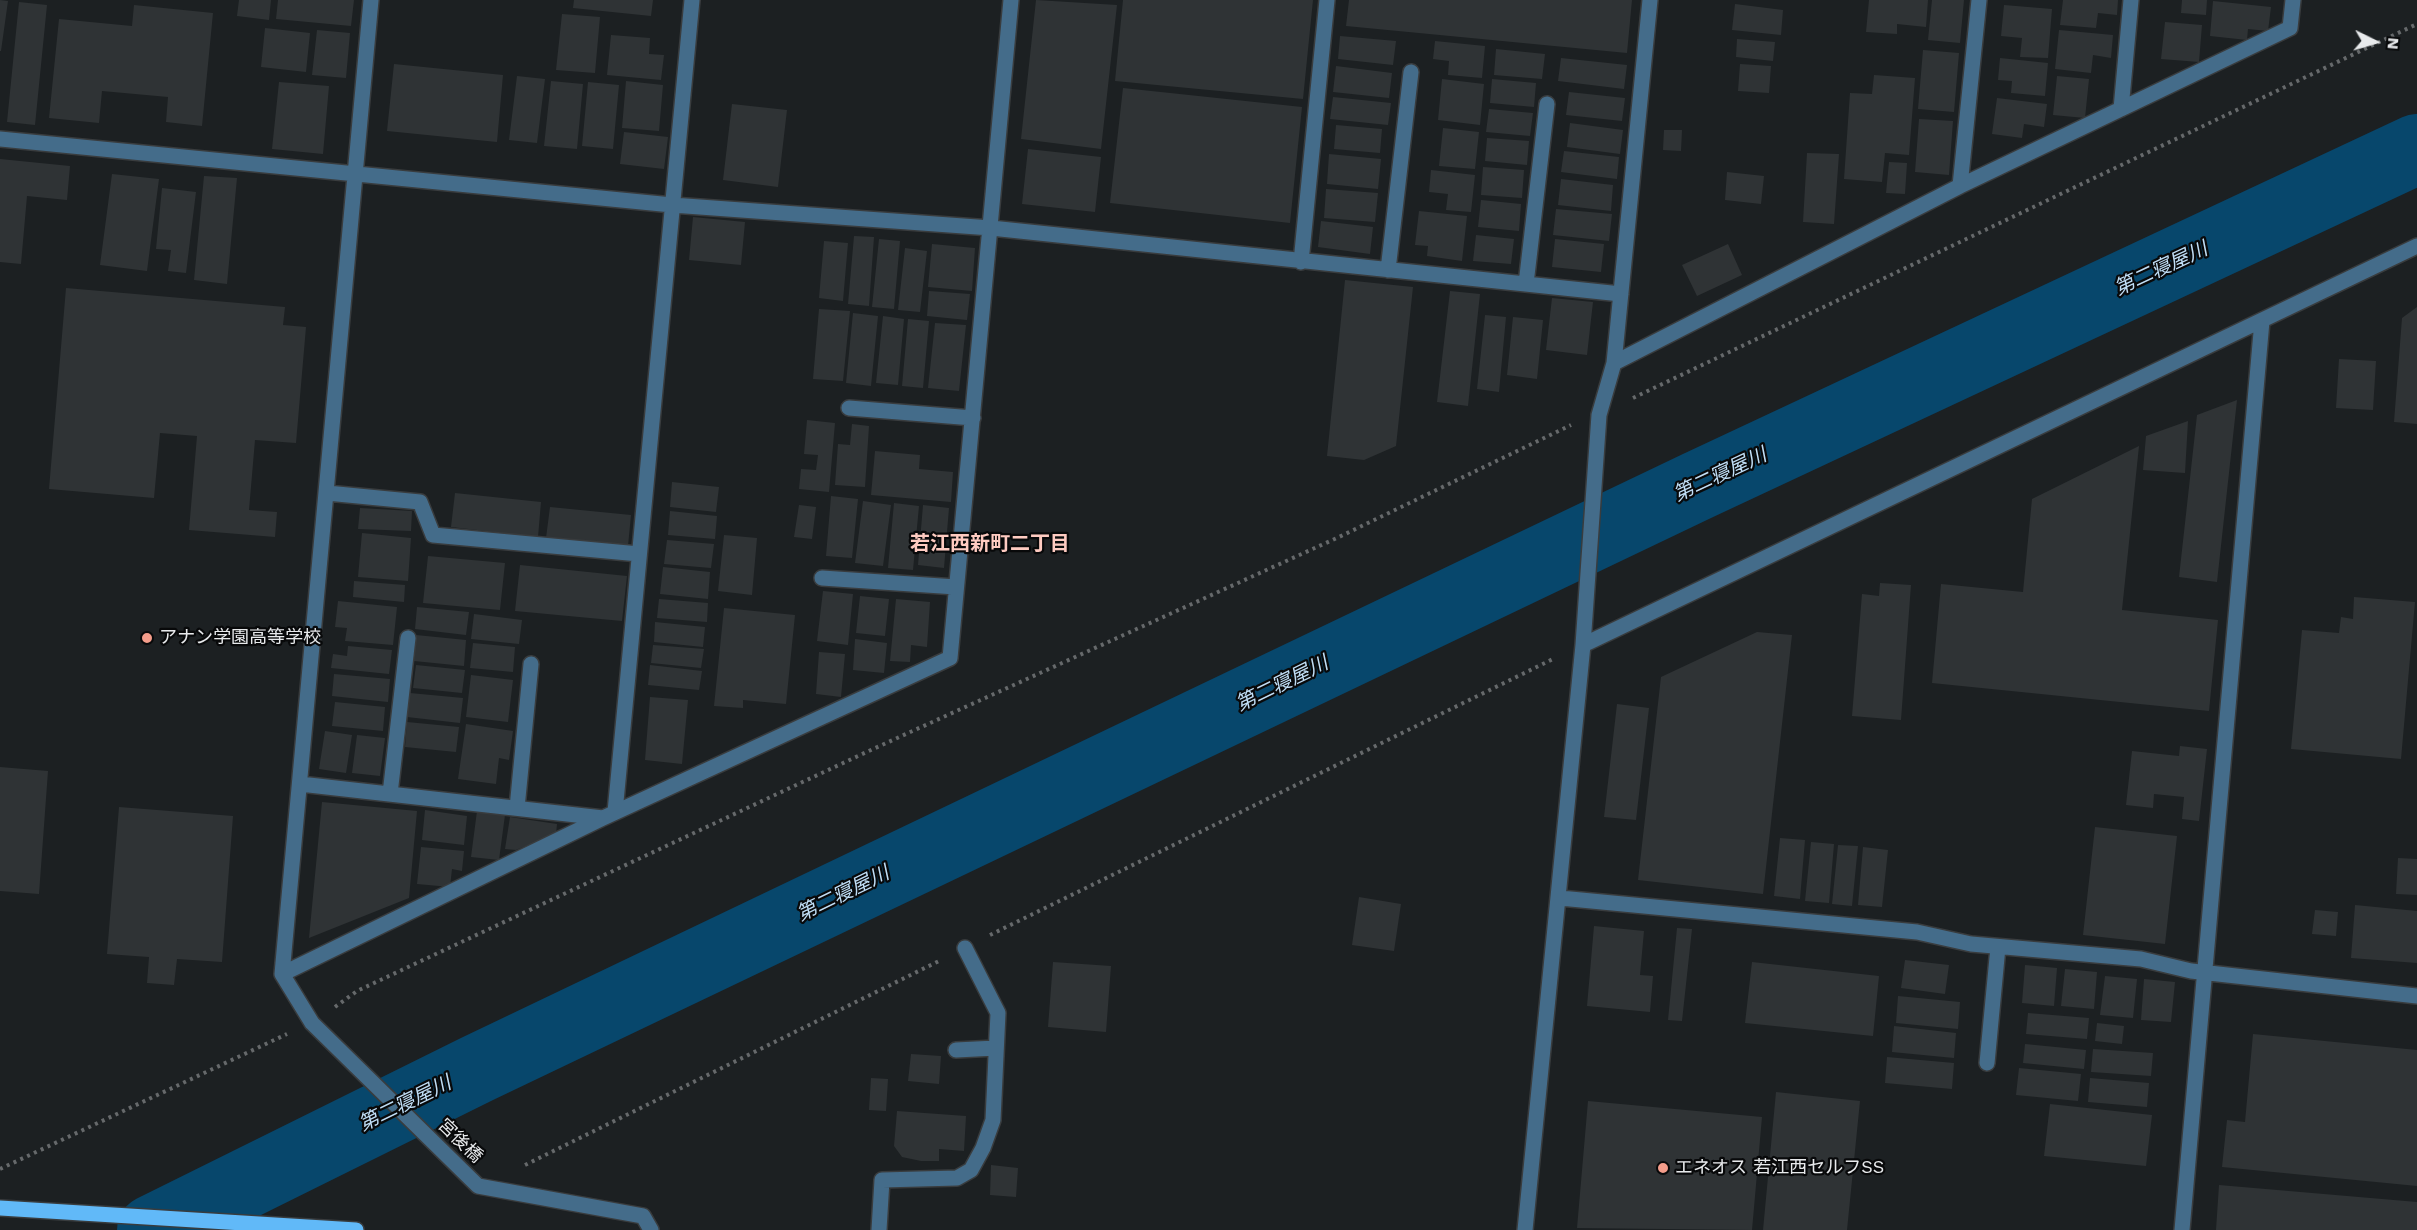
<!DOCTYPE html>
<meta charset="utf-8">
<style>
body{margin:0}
#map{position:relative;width:2417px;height:1230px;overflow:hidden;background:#1c2022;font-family:"Work Sans",sans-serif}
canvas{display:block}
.north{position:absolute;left:2345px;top:12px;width:60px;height:60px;-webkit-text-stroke:4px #08090a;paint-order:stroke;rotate:95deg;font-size:16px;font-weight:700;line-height:24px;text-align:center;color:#e8eaec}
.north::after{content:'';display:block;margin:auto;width:21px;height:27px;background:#e8eaec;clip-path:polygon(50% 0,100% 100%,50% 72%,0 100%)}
</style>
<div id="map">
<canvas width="2417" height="1230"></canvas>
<div class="north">N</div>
</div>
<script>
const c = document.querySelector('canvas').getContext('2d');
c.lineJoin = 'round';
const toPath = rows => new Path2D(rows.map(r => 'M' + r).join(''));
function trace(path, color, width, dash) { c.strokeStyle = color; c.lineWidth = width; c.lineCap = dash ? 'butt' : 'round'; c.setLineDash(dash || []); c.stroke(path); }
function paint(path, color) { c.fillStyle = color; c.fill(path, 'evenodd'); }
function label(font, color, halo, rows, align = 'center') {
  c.font = font + ' "Work Sans","Noto Sans JP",sans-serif'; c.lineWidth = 4.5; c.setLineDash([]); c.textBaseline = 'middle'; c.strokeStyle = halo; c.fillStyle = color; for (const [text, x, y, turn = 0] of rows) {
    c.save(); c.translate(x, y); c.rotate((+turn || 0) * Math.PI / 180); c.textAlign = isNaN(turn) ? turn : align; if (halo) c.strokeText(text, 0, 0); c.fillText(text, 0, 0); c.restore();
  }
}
trace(toPath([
 [152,1230,477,1069,1697,486,2417,149]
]), '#07476c', 70);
paint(toPath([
 [0,0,8,1,1,51,0,51],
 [239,0,271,0,269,20,237,16],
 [278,0,354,0,351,26,276,19],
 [574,0,653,0,651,16,573,8],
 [1036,0,1117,5,1101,149,1021,139],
 [1123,0,1313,0,1303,99,1115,81],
 [1349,0,1632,0,1627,53,1346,26],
 [1869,0,1928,0,1926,27,1897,24,1897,34,1866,32],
 [1932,0,1964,0,1960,43,1928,40],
 [2063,0,2118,0,2117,15,2098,13,2096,28,2060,25],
 [2182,0,2207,0,2206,15,2181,13],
 [2213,1,2271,7,2268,31,2248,29,2247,40,2210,36],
 [19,2,47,5,35,125,7,122],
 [1735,4,1783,10,1781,35,1732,30],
 [134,5,213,13,202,126,166,122,168,97,102,91,99,123,49,118,59,19,132,26],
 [2004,5,2052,9,2048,58,2020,57,2022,38,2001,36],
 [562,14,600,17,595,73,556,70],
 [2165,22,2202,25,2199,62,2161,59],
 [265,28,310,33,306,72,261,67],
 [317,30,350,33,346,78,312,75],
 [2059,30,2113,35,2111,58,2093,55,2091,73,2055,69],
 [611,35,650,38,649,54,664,55,661,80,607,75],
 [1340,36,1396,41,1393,65,1338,59],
 [1737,39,1775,42,1773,61,1736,57],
 [1435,41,1485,46,1482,78,1448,75,1449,61,1433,59],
 [1496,49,1545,54,1542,79,1494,75],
 [1923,50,1959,53,1954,112,1918,109],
 [1561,58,1627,65,1624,89,1558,81],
 [2000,58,2048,63,2045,96,2011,93,2012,81,1998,80],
 [394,64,503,75,497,142,387,131],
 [1740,64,1771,66,1769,93,1738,91],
 [1336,66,1392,73,1389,98,1333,92],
 [1874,75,1915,78,1909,155,1885,153,1882,182,1844,179,1850,93,1872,94],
 [517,76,545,79,537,143,509,140],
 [2057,76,2089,79,2085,118,2053,115],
 [1442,79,1484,84,1480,125,1438,120],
 [1492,79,1536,83,1534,107,1490,103],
 [551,81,583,84,577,149,544,146],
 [626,81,663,85,659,131,622,128],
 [279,82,329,86,323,154,272,149],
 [588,82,619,85,613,149,582,146],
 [1123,88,1302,107,1290,223,1110,203],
 [1569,92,1625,98,1622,121,1566,115],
 [1333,97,1391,103,1388,125,1330,119],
 [1997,98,2047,104,2044,127,2024,124,2022,138,1992,134],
 [732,104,787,110,778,187,723,180],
 [1489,109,1533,113,1530,136,1486,132],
 [1919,119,1953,121,1949,175,1915,172],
 [1570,123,1623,130,1620,154,1567,147],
 [1336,125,1382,129,1380,153,1334,149],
 [1443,128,1479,132,1475,169,1439,166],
 [1664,130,1682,130,1681,151,1663,150],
 [624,132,668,137,664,169,620,164],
 [1487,138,1529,141,1527,165,1485,161],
 [1028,149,1101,157,1095,212,1022,204],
 [1564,151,1619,157,1617,179,1561,172],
 [1807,153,1839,154,1834,224,1803,222],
 [1329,154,1381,159,1378,189,1327,184],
 [0,159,70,166,67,200,27,196,21,264,0,262],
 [1889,162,1907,163,1905,194,1886,193],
 [1483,167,1524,170,1522,198,1481,195],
 [1431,170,1475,175,1471,212,1446,210,1448,194,1429,192],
 [1727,172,1764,176,1761,204,1725,200],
 [112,174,159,179,147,271,100,265],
 [204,176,237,178,227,284,194,280],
 [1561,179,1613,185,1611,211,1558,205],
 [162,188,196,192,186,273,168,271,171,250,156,249],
 [1326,189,1378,193,1375,222,1324,218],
 [1481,200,1521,204,1519,231,1478,227],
 [1556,209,1612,214,1609,241,1553,235],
 [1419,211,1467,216,1462,261,1427,256,1428,246,1415,245],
 [693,217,745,222,741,265,689,260],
 [1321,221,1373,227,1370,254,1318,247],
 [1476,235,1514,239,1511,264,1473,261],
 [854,236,874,237,869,306,848,304],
 [879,239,900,241,894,309,872,307],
 [1555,239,1604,244,1601,272,1552,267],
 [824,241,848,243,843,301,819,298],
 [932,244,975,248,972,291,928,287],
 [1728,244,1742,275,1697,296,1682,265],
 [905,248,927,251,920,312,898,310],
 [1345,280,1413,287,1396,446,1364,460,1327,456],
 [66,288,285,307,283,325,306,327,296,443,255,440,249,510,277,512,275,537,189,530,197,436,160,433,154,498,49,489],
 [929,291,970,294,967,320,927,316],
 [1450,291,1480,294,1468,406,1437,402],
 [1552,298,1593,302,1587,355,1546,350],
 [2417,307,2417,424,2394,422,2402,318],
 [819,309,850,311,843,381,813,379],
 [853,313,878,316,871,386,846,383],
 [1485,315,1506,317,1499,392,1477,389],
 [883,316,904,319,898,385,876,383],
 [1513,317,1543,320,1537,379,1507,375],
 [908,319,929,321,923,388,902,386],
 [935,323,966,325,959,391,928,388],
 [2339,359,2376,361,2373,410,2336,408],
 [2237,400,2217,582,2179,577,2197,415],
 [807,420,835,423,829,492,799,489,801,469,816,470,818,455,804,454],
 [2188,421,2185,473,2143,470,2146,436],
 [852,424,869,426,865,487,835,485,838,444,850,445],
 [2139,446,2122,610,2218,620,2209,711,1932,683,1941,584,2023,592,2032,499],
 [875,451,920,455,919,469,953,472,951,502,871,495],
 [672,482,719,487,716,512,670,507],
 [455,493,541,502,538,537,451,527],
 [831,496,858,499,852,558,826,556],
 [863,501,891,505,883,566,855,563],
 [894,503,919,506,913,570,888,568],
 [799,505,816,507,812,539,794,537],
 [923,505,949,508,944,568,918,565],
 [550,507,631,515,628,546,546,538],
 [360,508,412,511,411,531,358,529],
 [670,511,717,516,715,539,668,535],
 [362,533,411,538,408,581,358,577],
 [724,535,757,538,752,595,718,591],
 [667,540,714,544,711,568,664,564],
 [428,556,505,563,500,610,423,603],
 [520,565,627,576,622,621,515,611],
 [663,567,710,572,708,599,660,594],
 [354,581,405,585,404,602,353,597],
 [1880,583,1911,585,1901,720,1852,716,1862,594,1879,596],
 [823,591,853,594,848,645,817,641],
 [860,596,889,599,885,636,856,633],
 [2354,597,2415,602,2401,759,2291,749,2302,630,2339,633,2341,617,2353,619],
 [659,599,708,603,707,622,657,618],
 [896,599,930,602,927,647,911,645,910,662,890,661],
 [338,601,397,607,393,645,345,641,347,628,335,627],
 [417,607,469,612,466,635,415,629],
 [724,608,795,615,786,704,743,700,743,708,714,706],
 [474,614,522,620,519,644,471,639],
 [655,622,705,627,703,647,654,642],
 [1757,632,1792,635,1763,894,1638,880,1661,677],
 [416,635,466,640,464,666,414,661],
 [855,639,887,643,884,673,853,670],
 [473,643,515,647,513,672,470,668],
 [653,645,704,649,701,668,651,663],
 [348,646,392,650,389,674,331,668,333,654,347,656],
 [819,652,845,654,841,697,816,694],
 [416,665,465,670,462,693,413,688],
 [650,665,702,671,699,690,648,685],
 [334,674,390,679,388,702,332,696],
 [471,675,513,680,508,722,466,717],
 [410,693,463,698,460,723,407,717],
 [650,697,688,700,682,764,645,760],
 [335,702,385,707,383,731,332,726],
 [1617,704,1649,708,1636,820,1604,817],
 [407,722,459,727,456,752,405,747],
 [466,724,513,731,509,760,499,758,496,784,458,779],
 [325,731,352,735,346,773,319,769],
 [357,735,385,738,380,776,352,773],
 [2180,746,2207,749,2199,821,2182,819,2184,797,2154,794,2153,808,2126,805,2132,751,2179,756],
 [0,767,48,771,39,894,0,891],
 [322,802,417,811,409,898,309,938],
 [119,807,233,816,222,962,177,959,174,985,147,983,149,957,107,954],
 [425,810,467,816,464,845,422,840],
 [477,811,505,815,499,860,471,857],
 [510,817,557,824,556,834,516,850,505,849],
 [2095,827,2177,836,2165,944,2083,935],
 [1780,838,1805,840,1800,899,1774,896],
 [1811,842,1834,844,1829,903,1805,901],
 [1838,845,1858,846,1852,906,1832,904],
 [421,847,464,851,462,871,452,869,450,887,417,884],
 [1863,847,1888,850,1882,907,1858,905],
 [2398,858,2417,859,2417,895,2396,894],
 [1359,897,1401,904,1394,951,1352,945],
 [2355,905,2417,911,2417,963,2351,958],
 [2315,910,2338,912,2336,936,2312,934],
 [1594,926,1644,931,1640,975,1653,976,1650,1012,1587,1006],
 [1677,928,1692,929,1682,1021,1668,1020],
 [1905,960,1949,965,1945,994,1901,988],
 [1053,962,1111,966,1106,1032,1048,1027],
 [1752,962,1879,976,1873,1036,1745,1023],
 [2025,965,2057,968,2054,1006,2022,1003],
 [2065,969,2097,972,2094,1009,2061,1006],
 [2105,976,2137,979,2133,1018,2100,1015],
 [2144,979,2175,982,2171,1022,2141,1020],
 [1898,996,1960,1002,1958,1029,1896,1023],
 [2028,1013,2089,1018,2087,1039,2026,1034],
 [2097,1023,2124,1026,2122,1044,2095,1041],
 [1894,1026,1956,1033,1954,1058,1892,1052],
 [2253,1034,2417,1050,2417,1186,2222,1167,2227,1120,2245,1122],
 [2025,1044,2086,1050,2084,1069,2023,1063],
 [2093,1049,2153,1053,2151,1076,2091,1072],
 [911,1054,941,1056,939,1084,908,1081],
 [1887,1057,1954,1063,1952,1089,1885,1083],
 [2019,1068,2081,1074,2078,1101,2016,1095],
 [871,1078,888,1079,886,1111,869,1110],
 [2090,1078,2149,1083,2147,1107,2088,1102],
 [1776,1092,1860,1101,1847,1230,1763,1230],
 [1588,1101,1762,1117,1752,1230,1577,1228],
 [2050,1104,2152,1115,2146,1166,2044,1156],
 [897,1111,966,1116,964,1151,939,1149,939,1161,921,1161,902,1157,894,1146],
 [991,1165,1018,1168,1016,1197,990,1195],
 [2219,1185,2417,1202,2417,1230,2216,1230]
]), '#2f3335');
const minor = toPath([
 [371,0,282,974,312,1023,478,1186,643,1216,651,1230],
 [2121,109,2131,0],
 [0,139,672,205,991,228,1621,294],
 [1960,186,1979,0],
 [1301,262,1327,0],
 [1388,270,1411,72],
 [1526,284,1547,104],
 [1614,363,1960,186,2290,28,2293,0],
 [849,408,973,418],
 [327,493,420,502,433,535,639,554],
 [822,578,956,587],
 [1583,645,2417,246],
 [300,784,603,818],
 [390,794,408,638],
 [517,808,531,664],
 [615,812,692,0],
 [1560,898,1917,932,1971,944,2141,959,2191,971,2417,996],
 [282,974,603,818,950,658,1011,0],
 [956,1050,996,1048],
 [1987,1063,1998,947],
 [879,1230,882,1180,957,1178,971,1170,983,1148,993,1120,998,1013,965,948],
 [1525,1230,1583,645,1599,415,1614,363,1650,0],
 [2182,1230,2262,321]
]);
const major = toPath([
 [0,1208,356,1230]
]);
trace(minor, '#393c3e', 18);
trace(major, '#393c3e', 18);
trace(toPath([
 [1633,398,2417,24],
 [990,935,1555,658],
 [335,1007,357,991,873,749,1339,537,1571,425],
 [525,1165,941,960],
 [0,1169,287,1034]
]), '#66696b', 4, [3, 4.5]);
trace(minor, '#446c8a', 15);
trace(major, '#61b9f8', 15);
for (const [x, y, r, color] of [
 [147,638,6,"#f49d8b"],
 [1663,1168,6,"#f49d8b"]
]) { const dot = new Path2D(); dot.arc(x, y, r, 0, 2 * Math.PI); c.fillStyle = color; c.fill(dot); trace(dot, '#08090a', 2); }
label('18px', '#e8eaec', '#08090a', [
 ["アナン学園高等学校",159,638],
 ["エネオス 若江西セルフSS",1675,1168]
], 'left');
label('18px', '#e8eaec', '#08090a', [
 ["宮後橋",460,1141,44]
]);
label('italic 20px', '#c0def6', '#08090a', [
 ["第二寝屋川",2161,269,-25],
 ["第二寝屋川",1720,475,-25],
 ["第二寝屋川",1282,684,-26],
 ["第二寝屋川",843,894,-26],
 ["第二寝屋川",405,1104,-26]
]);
label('bold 20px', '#fecbc1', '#08090a', [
 ["若江西新町二丁目",990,544]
]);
</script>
